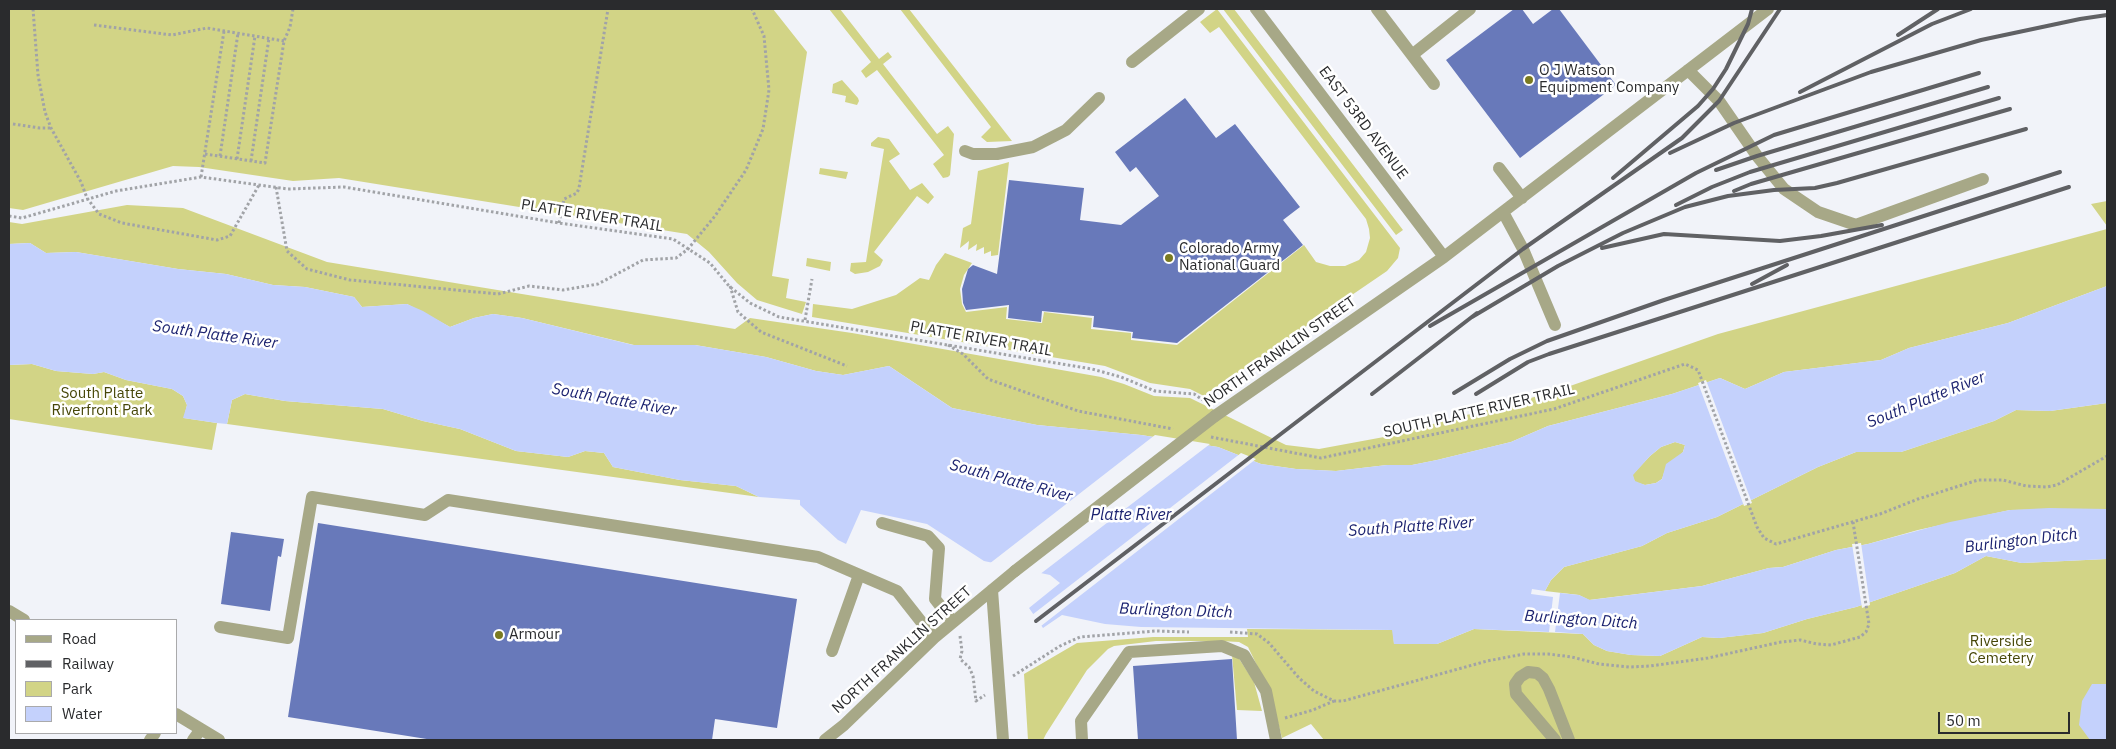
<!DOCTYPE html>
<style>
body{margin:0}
#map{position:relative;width:2116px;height:749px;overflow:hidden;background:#f1f3f9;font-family:"IBM Plex Sans",sans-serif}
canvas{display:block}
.frame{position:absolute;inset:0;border:10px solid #2a2b2d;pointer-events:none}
.legend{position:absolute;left:15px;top:619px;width:162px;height:115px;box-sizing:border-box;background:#fff;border:1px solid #aaaaab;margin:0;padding:6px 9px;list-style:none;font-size:15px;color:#2a2b2d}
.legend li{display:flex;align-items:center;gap:10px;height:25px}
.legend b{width:25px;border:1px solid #aaaaab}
.scale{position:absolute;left:1938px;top:712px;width:132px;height:22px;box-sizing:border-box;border:2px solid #2a2b2d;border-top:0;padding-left:6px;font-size:15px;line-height:18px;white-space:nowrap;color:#2a2b2d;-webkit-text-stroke:4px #fff;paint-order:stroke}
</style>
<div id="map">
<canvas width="2116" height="749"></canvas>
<div class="frame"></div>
<ul class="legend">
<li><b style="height:6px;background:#a7a887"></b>Road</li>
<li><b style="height:6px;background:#606164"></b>Railway</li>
<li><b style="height:14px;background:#d2d486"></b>Park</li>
<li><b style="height:14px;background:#c4d1fc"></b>Water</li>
</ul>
<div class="scale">50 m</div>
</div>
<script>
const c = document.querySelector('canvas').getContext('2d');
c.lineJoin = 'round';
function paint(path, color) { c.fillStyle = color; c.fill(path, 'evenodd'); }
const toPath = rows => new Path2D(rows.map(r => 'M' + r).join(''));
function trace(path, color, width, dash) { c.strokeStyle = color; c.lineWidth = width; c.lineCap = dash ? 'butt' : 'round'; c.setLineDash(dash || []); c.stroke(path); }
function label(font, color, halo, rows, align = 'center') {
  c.font = font + ' "IBM Plex Sans",sans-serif'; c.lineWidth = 5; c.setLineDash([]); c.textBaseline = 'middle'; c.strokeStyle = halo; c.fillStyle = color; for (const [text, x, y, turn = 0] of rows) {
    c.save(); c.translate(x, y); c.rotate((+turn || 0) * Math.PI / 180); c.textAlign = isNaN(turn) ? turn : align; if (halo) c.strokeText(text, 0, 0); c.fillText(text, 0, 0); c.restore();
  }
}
paint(toPath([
 [9,9,773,9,807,52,772,276,789,279,786,298,806,302,802,314,757,300,737,283,709,252,687,234,339,178,293,181,199,167,173,166,23,210,9,208],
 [829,9,840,9,879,59,888,52,892,57,883,64,937,134,948,126,954,134,950,175,948,177,943,178,933,164,944,155,877,70,866,78,861,71,871,62],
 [900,9,909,9,1012,141,987,142,981,137,991,127],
 [1217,9,1400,248,1398,258,1387,271,1204,396,1190,389,1150,383,1105,366,812,317,813,304,852,309,896,295,920,278,929,280,936,265,945,253,972,263,964,275,960,289,962,304,966,312,1007,307,1006,319,1042,323,1044,312,1092,318,1091,329,1131,333,1131,340,1177,345,1304,245,1316,262,1330,266,1345,266,1359,260,1366,252,1370,238,1369,229,1366,219,1219,27,1210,33,1200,22],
 [1223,9,1234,9,1403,230,1396,235],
 [842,80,858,98,859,101,857,105,845,102,846,96,832,93,833,84],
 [878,137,889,139,900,154,889,161,910,190,922,183,934,197,928,204,917,196,874,252,883,260,880,266,868,272,855,274,850,271,851,263,866,262,884,149,871,146,871,143],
 [1009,162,998,255,991,256,991,251,984,254,984,247,976,251,977,244,968,250,969,241,960,248,963,228,971,224,978,171],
 [820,168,848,172,846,179,819,174],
 [2107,201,2107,226,2091,204],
 [127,205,183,208,327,262,735,329,750,318,852,333,1101,377,1124,384,1154,396,1190,398,1286,445,1319,449,1384,437,1553,392,1718,334,2107,229,2107,286,2008,323,1909,348,1881,360,1784,372,1745,389,1720,378,1672,394,1548,426,1511,442,1437,460,1412,465,1387,465,1336,471,1296,469,1261,464,1218,447,1141,435,1037,425,952,408,889,366,843,375,816,371,766,357,695,345,634,345,522,318,493,314,474,318,450,327,407,304,362,307,354,297,305,287,273,285,226,274,178,269,76,252,46,253,30,243,9,244,9,222,22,224],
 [807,258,831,262,830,271,806,266],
 [32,364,56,371,93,374,104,372,126,380,172,389,183,396,187,405,184,418,217,423,212,450,9,419,9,365],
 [245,394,285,401,383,409,423,421,460,429,516,451,568,457,585,451,604,453,613,467,680,480,736,486,759,497,227,424,232,400],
 [2107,403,2107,509,2010,510,1918,530,1868,544,1836,550,1783,567,1769,568,1702,586,1589,600,1579,595,1545,591,1551,580,1564,567,1642,546,1667,533,1717,517,1818,467,1856,452,1901,452,1994,421,2016,410,2050,411],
 [1675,442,1685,445,1683,452,1664,473,1662,479,1656,483,1645,485,1635,482,1632,475,1650,456,1661,447],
 [1986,556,2022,563,2107,559,2107,740,1324,740,1311,724,1282,738,1270,692,1248,647,1239,642,1220,641,1156,641,1114,646,1108,649,1087,670,1046,734,1043,740,1028,740,1024,674,1077,643,1153,637,1248,637,1247,629,1393,630,1394,644,1437,644,1474,629,1583,634,1594,645,1607,651,1631,655,1660,656,1702,637,1719,638,1763,633,1807,619,1856,607,1955,573],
 [1232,655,1238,657,1254,682,1262,711,1237,710]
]), '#d2d486');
paint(toPath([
 [30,243,46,253,76,252,178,269,226,274,273,285,305,287,354,297,362,307,407,304,423,311,450,327,474,318,493,314,522,318,633,345,695,345,766,357,816,371,843,375,889,366,952,408,1037,425,1141,435,1218,447,1261,464,1296,469,1336,471,1387,465,1412,465,1437,460,1511,442,1548,426,1672,394,1720,378,1745,389,1784,372,1881,360,1909,348,2008,323,2107,286,2107,403,2050,411,2016,410,1994,421,1901,452,1856,452,1818,467,1717,517,1667,533,1642,546,1564,567,1551,580,1545,591,1532,589,1531,594,1553,597,1549,632,1474,629,1437,644,1394,644,1392,630,1141,627,1105,624,1062,615,1043,628,1029,608,1060,583,1050,575,984,561,927,524,861,510,846,544,838,540,800,505,800,500,759,497,736,486,680,480,613,467,604,453,585,451,568,457,516,451,460,429,423,421,383,409,285,401,245,394,232,400,227,424,217,423,183,418,187,405,183,396,172,389,126,380,104,372,93,374,56,371,32,364,9,365,9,244],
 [1675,442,1685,445,1683,452,1666,464,1662,479,1656,483,1645,485,1635,481,1633,475,1650,456,1661,447],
 [2049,508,2107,509,2107,559,2022,563,1986,556,1955,573,1856,607,1807,619,1763,633,1719,638,1702,637,1660,656,1631,655,1607,651,1594,645,1583,634,1555,632,1560,593,1579,595,1590,600,1702,586,1769,568,1783,567,1836,550,1868,544,1950,522,2010,510],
 [2092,684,2107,684,2107,740,2090,740,2079,725,2082,701]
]), '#c4d1fc');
paint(toPath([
 [1706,380,1752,503,1744,506,1698,383],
 [1155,435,1210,444,1039,575,989,564],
 [1241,453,1256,459,1041,626,1032,615],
 [1861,543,1870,605,1862,608,1852,544]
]), '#f1f3f9');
trace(toPath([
 [1544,618,1563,620]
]), '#c4d1fc', 5);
paint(toPath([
 [1514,9,1522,9,1533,24,1553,9,1559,9,1616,85,1520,158,1446,60],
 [1185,98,1216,138,1235,124,1300,207,1283,220,1303,245,1177,343,1132,338,1133,332,1093,327,1094,316,1042,311,1041,322,1008,318,1009,305,966,310,963,303,962,289,968,269,973,265,997,274,1009,180,1084,188,1080,220,1121,225,1159,196,1136,167,1130,172,1115,152],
 [318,523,797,599,777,728,715,719,712,740,433,740,288,717],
 [231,532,284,539,281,557,278,556,270,611,221,604],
 [1232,659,1237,740,1138,740,1133,666]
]), '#6879ba');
trace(toPath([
 [33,9,38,75,45,112,51,128,81,182,87,198,99,214,122,223,217,240,230,236,259,185],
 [94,25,172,35,207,28,284,41],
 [13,124,40,128,51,128],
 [205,154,265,163,284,41,290,27,293,9],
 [220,156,238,33],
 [237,159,255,36],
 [251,161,269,38],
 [201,177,224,31],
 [276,187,287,251,307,269,350,280,498,294,529,286,563,290,598,284,643,260,676,258,688,249,715,216,746,170,763,129,769,90,764,36,752,9],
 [9,216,22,218,116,191,201,177,288,189,344,187,559,223,673,239,710,263,729,286,750,303,779,317,1092,369,1121,377,1155,391,1194,394,1203,400],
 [559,223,564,199,577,193,579,188,608,9],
 [730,286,738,312,761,332,847,366],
 [805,320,812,279],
 [948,345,963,354,988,379,1078,411,1173,429],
 [1211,437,1321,458,1554,409,1685,364,1698,370,1757,527,1764,538,1776,544,1880,514,1918,499,1978,480,2003,480,2026,486,2047,487,2057,485,2107,456],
 [1230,632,1257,634,1269,643,1299,678,1314,691,1334,701,1343,701,1487,661,1524,654,1548,654,1572,657,1599,664,1629,667,1650,666,1708,658,1781,642,1800,640,1817,644,1831,645,1860,637,1866,632,1869,624,1853,522],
 [960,636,962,651,960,659,969,667,973,676,976,701,985,695],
 [1013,676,1060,646,1080,637,1156,631,1189,632],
 [1285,718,1313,710,1334,701]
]), '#a1a3a7', 3, [2.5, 2.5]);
trace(toPath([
 [1256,9,1444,257],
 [1377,9,1434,84],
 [1412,55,1470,9],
 [1132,62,1199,9],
 [1688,70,1719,101,1757,156,1784,189,1818,212,1856,225,1983,179],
 [965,151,973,154,997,154,1033,147,1066,130,1099,98],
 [1499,168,1522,198],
 [1503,212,1523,249,1555,325],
 [1215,416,1444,257,1768,9],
 [882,523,928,536,939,548,935,599,953,622],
 [992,590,1003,740],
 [9,611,24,620],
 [220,627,288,638,312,497,425,515,448,500,818,557,897,591,934,638],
 [832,651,859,575],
 [176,714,219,740],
 [150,740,155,733],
 [193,740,201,729],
 [825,740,844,725,934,638,1015,571],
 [1082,740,1081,721,1129,652,1222,646,1244,655,1266,691,1276,740],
 [1555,740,1516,694,1515,684,1520,677,1528,672,1537,673,1543,678,1549,689,1569,740]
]), '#a7a887', 12);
trace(toPath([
 [1898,35,1938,9],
 [1800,92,1932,24,1971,9],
 [1670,153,1734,123,1871,72,1981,40,2080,19,2107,15],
 [1716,170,1757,156,1988,87],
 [1613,178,1698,106,1713,89,1726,69,1748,24,1752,9],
 [1734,191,1751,184,2010,109],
 [1676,205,1712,187,1750,172,1999,98],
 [1602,248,1664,234,1780,241,1821,236,1882,225],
 [1752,284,1787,265],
 [1472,317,1558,266,1623,233,1685,207,1728,196,1774,190,1815,188,1837,183,2026,129],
 [1430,326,1696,173,1774,135,1979,73],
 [1454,393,1510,359,1547,341,1664,300,2060,172],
 [1372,394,1477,313],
 [1476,394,1528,362,1549,354,2069,187],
 [1036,621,1523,249,1682,138,1719,101,1780,9]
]), '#606164', 4);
trace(toPath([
 [1015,571,1215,416]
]), '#a7a887', 12);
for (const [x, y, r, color] of [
 [1529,80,5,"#7a7a21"],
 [1169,258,5,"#7a7a21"],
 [499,635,5,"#7a7a21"]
]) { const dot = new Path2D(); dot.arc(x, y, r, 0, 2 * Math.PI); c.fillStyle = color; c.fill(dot); trace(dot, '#fff', 2); }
label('15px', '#2a2b2d', '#fff', [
 ["O J Watson",1539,71],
 ["Equipment Company",1539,88],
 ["Colorado Army",1179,249],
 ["National Guard",1179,266],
 ["Armour",509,635]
], 'left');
label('15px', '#2a2b2d', '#fff', [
 ["EAST 53RD AVENUE",1363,123,53],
 ["PLATTE RIVER TRAIL",592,216,9],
 ["PLATTE RIVER TRAIL",981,339,10],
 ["NORTH FRANKLIN STREET",1280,352,-35],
 ["SOUTH PLATTE RIVER TRAIL",1479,411,-13],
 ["NORTH FRANKLIN STREET",902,650,-42]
]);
label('15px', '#474708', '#fff', [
 ["South Platte",102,394],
 ["Riverfront Park",102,411],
 ["Riverside",2001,642],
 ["Cemetery",2001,659]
]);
label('italic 16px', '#1c2370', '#fff', [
 ["South Platte River",215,335,8],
 ["South Platte River",614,400,10],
 ["South Platte River",1926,400,-22],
 ["South Platte River",1011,481,15],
 ["Platte River",1131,515],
 ["South Platte River",1411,527,-4],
 ["Burlington Ditch",2021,541,-7],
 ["Burlington Ditch",1176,611,2],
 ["Burlington Ditch",1581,620,4]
]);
</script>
